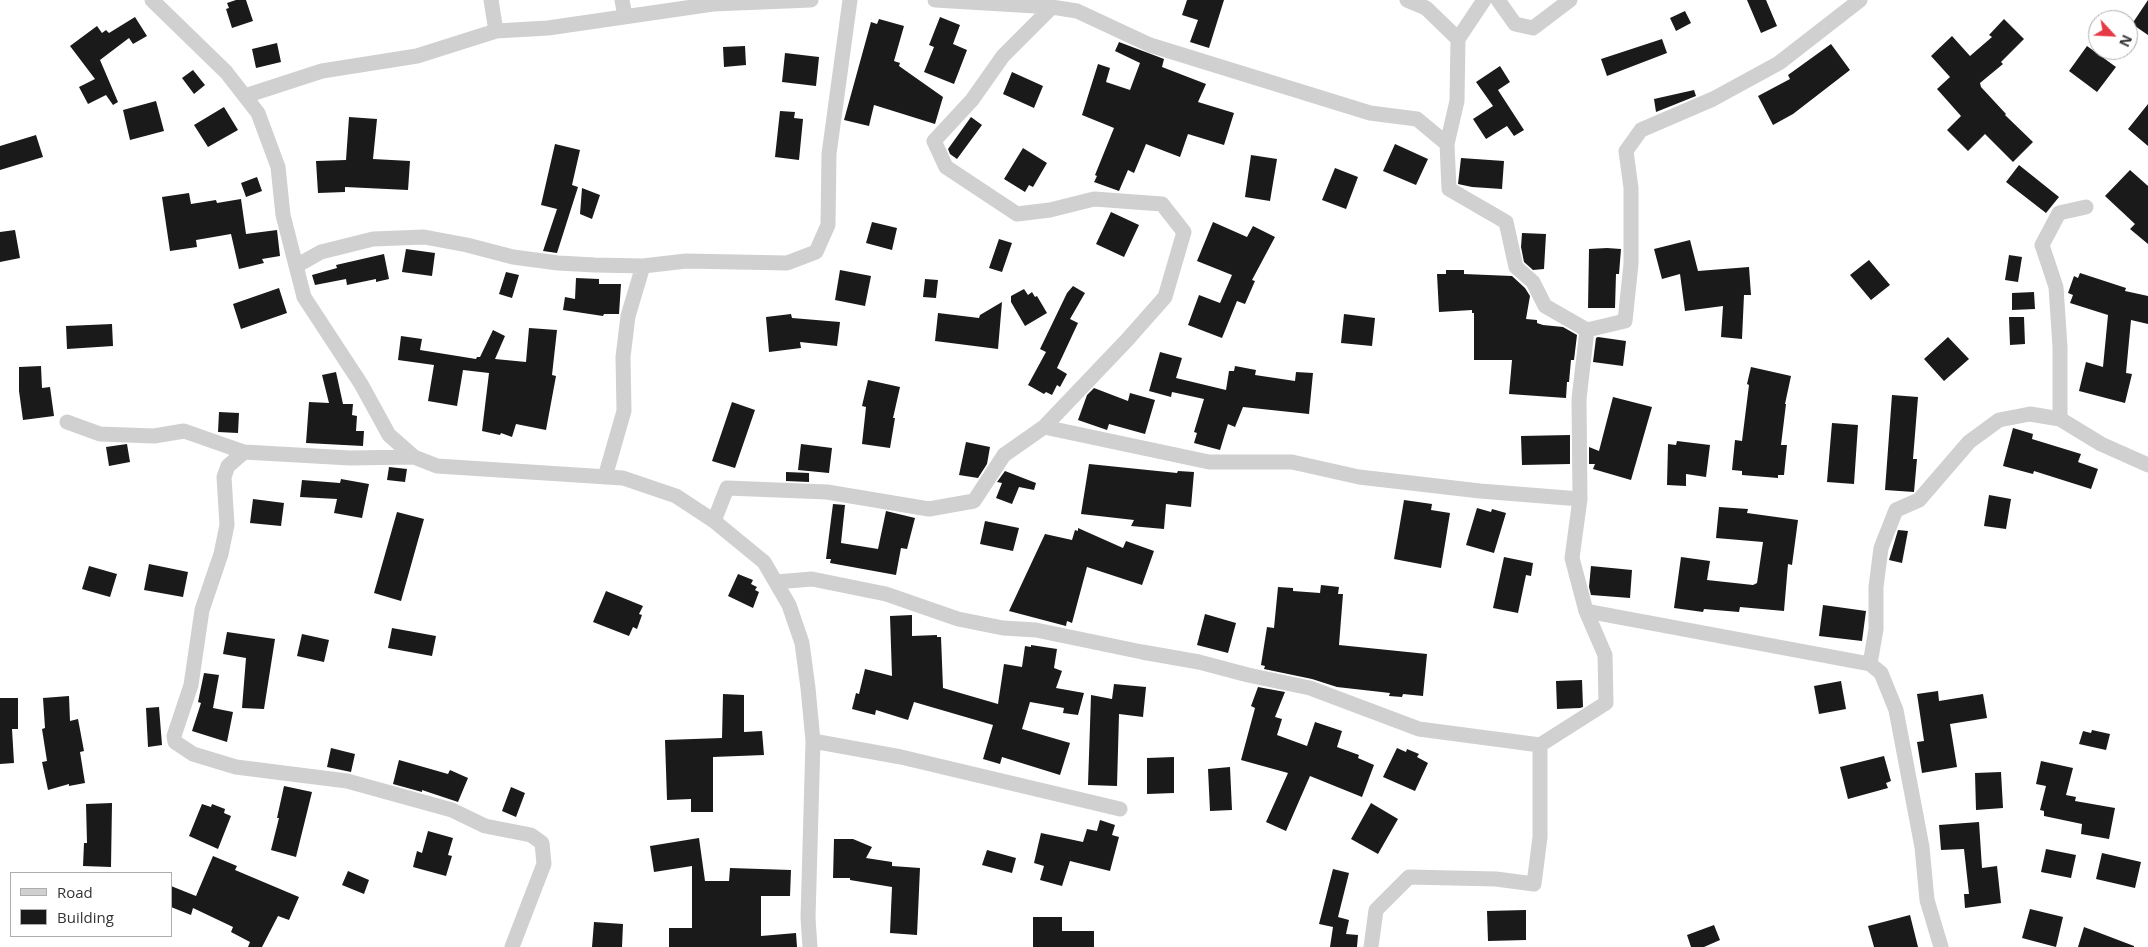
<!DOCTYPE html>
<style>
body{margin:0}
#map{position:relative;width:2148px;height:947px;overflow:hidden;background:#fff;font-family:"Open Sans",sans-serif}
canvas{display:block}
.legend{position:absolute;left:10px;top:872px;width:162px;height:65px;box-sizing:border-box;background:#fff;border:1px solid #adadad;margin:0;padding:6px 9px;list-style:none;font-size:15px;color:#333}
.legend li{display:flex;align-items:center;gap:10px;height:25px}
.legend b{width:25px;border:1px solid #adadad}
.north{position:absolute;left:2088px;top:10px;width:50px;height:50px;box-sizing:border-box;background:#fff;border:1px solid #adadad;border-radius:50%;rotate:115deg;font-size:14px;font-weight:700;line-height:20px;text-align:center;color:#333}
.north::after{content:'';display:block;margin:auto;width:18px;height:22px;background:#e63946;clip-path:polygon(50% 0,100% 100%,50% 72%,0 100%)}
</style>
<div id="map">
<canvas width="2148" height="947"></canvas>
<ul class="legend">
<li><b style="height:6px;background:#d0d0d0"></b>Road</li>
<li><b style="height:14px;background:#1a1a1a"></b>Building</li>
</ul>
<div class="north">N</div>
</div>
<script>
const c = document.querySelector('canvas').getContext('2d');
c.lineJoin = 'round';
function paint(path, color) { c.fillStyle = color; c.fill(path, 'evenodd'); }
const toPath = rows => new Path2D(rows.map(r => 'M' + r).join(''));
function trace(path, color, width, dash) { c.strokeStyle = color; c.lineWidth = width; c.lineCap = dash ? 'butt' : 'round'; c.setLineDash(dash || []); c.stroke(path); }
paint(toPath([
 [236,0,246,0,253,21,232,28,226,9,229,8,227,3],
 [1187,0,1224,0,1209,48,1190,42,1198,20,1182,15],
 [1747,0,1766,0,1777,26,1761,33],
 [2148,0,2148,35,2132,24],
 [1685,11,1691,23,1676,31,1670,18],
 [135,17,147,36,133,44,129,38,100,60,118,102,113,105,106,95,88,104,79,87,95,79,70,46,97,26,102,33,106,30,109,33],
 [940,17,960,25,953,44,967,50,954,84,924,72,934,47,929,45],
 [879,19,904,26,894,61,900,63,899,66,943,97,935,124,874,105,869,126,844,120,871,22,877,24],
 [2004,19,2024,39,2001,62,2003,64,1980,83,1981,87,2006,114,2005,115,2033,142,2013,162,1985,134,1968,151,1947,130,1961,116,1937,89,1950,77,1931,56,1952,36,1970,56,1992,37,1989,35],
 [1662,39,1667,53,1607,76,1601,59],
 [1119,42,1164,59,1162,67,1206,84,1198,102,1234,113,1224,145,1188,134,1180,157,1146,144,1134,173,1128,170,1119,191,1094,182,1097,176,1095,175,1114,128,1082,115,1098,64,1110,68,1106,82,1130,90,1140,63,1115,51],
 [277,43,281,62,256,68,252,49],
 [1831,44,1850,70,1793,114,1773,125,1758,96,1790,79,1788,75],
 [745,46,746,65,724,67,723,47],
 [2087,46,2116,67,2097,92,2069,71],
 [785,53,819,57,816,86,782,82],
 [1500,66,1510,82,1498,90,1524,130,1514,136,1507,126,1486,139,1473,119,1493,106,1476,82],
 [193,70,205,85,194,94,182,78],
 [1012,72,1043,86,1034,108,1003,94],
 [1694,90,1696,96,1656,112,1654,99],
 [156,101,164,131,130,140,123,110],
 [2148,104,2148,146,2128,129],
 [224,107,238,130,208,147,194,125],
 [780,111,795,112,794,118,803,119,799,160,775,157],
 [349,117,377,119,373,159,410,161,408,190,345,187,345,192,318,193,316,161,346,160],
 [971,117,982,125,957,159,950,154,948,149],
 [36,135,43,157,0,170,0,146],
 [555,144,580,150,572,185,578,187,557,253,543,251,557,209,541,205],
 [1395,144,1428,159,1416,185,1383,171],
 [1023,148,1047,163,1033,187,1029,185,1025,192,1004,179],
 [1251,155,1277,159,1270,201,1245,197],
 [1461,158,1504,161,1502,189,1472,187,1458,184],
 [2019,165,2059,197,2046,213,2006,182],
 [1335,168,1358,177,1346,209,1322,200],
 [2130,170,2148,186,2148,244,2130,229,2135,224,2105,196],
 [257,177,262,191,246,197,241,183],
 [582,188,600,195,592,219,580,214],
 [189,193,191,204,216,200,217,203,241,199,246,234,277,230,280,256,262,259,264,263,239,269,231,234,196,240,197,247,170,251,162,197],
 [1111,212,1139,225,1124,257,1096,244],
 [872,222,897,228,892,250,866,243],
 [1213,222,1247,237,1253,226,1275,237,1252,280,1255,281,1245,304,1237,301,1222,338,1188,325,1199,295,1220,303,1232,275,1197,261],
 [15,230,20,258,0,262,0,232],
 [1522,233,1546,234,1544,269,1533,270,1524,262,1521,247],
 [999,239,1012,243,1002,272,989,268],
 [1690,240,1698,271,1749,267,1751,295,1744,295,1742,339,1721,337,1723,306,1685,311,1680,274,1662,279,1654,249],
 [1607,248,1621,249,1619,274,1616,274,1615,308,1588,308,1589,249],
 [406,249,435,253,432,276,402,272],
 [384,254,389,279,376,282,376,279,347,285,346,279,315,285,312,275,337,268,336,265],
 [2009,255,2022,257,2018,282,2005,280],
 [1869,260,1890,285,1871,300,1850,275],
 [840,270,871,276,865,306,835,300],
 [1446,270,1464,270,1464,274,1512,276,1525,288,1530,296,1526,319,1537,320,1537,323,1543,325,1563,327,1577,335,1574,360,1571,360,1569,382,1567,382,1566,398,1509,394,1512,360,1474,360,1474,313,1472,313,1472,310,1439,312,1437,274,1446,274],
 [506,272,519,275,512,298,499,294],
 [2080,273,2126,288,2125,291,2148,296,2148,324,2131,320,2126,373,2132,374,2125,403,2079,391,2086,362,2103,367,2108,315,2070,303,2073,295,2068,293,2074,276,2078,278],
 [576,278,599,279,599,284,621,284,619,314,604,314,603,316,563,310,565,297,575,299],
 [925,279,938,280,936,298,923,297],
 [1073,286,1085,293,1070,319,1078,323,1057,368,1067,374,1060,387,1057,385,1052,395,1046,392,1044,394,1028,385,1046,352,1040,349,1067,293],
 [279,288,287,313,241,329,233,304],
 [1024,289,1028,295,1032,292,1035,297,1037,296,1047,313,1025,326,1011,302,1011,296],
 [2034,292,2035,309,2012,310,2012,293],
 [1002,302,998,349,935,341,938,313,979,318,980,315],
 [791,314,792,318,840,322,837,346,800,342,801,348,769,352,766,317],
 [1344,314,1375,318,1372,346,1341,343],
 [2009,317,2024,317,2025,344,2010,345],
 [112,324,113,346,67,349,66,326],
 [529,328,557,330,552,375,556,376,546,430,516,424,512,437,501,433,500,435,482,431,489,373,463,370,457,406,428,401,434,365,398,360,401,336,422,339,420,350,476,359,477,357,480,357,493,330,505,336,495,359,526,362],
 [1598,337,1626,341,1623,366,1593,362,1596,338],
 [1948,337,1969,359,1944,381,1924,359],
 [1160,352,1182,358,1176,378,1226,390,1229,371,1234,371,1235,366,1256,370,1255,375,1295,381,1296,372,1313,373,1309,414,1243,407,1235,427,1228,424,1220,450,1194,443,1197,433,1194,432,1204,399,1172,392,1171,397,1149,391],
 [41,366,42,388,50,387,54,416,23,420,19,391,19,367],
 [1751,367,1791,376,1785,404,1786,404,1781,445,1787,445,1784,475,1778,475,1778,478,1742,475,1742,471,1732,470,1735,440,1742,441,1749,385,1747,384],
 [336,372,343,404,353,404,352,415,357,416,356,431,364,431,363,446,306,443,309,402,329,403,322,375],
 [868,380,900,387,893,418,895,418,890,448,862,444,866,407,862,406],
 [1094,388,1128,401,1130,393,1155,400,1145,434,1109,424,1107,430,1078,420,1087,395],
 [1892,395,1918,397,1913,459,1917,459,1914,492,1885,490],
 [1613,397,1652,407,1631,480,1593,469,1595,464,1589,464,1589,447,1599,451],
 [732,402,755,410,735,468,712,461],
 [219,412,239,413,238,433,218,432],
 [1832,423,1858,425,1854,484,1827,482],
 [2013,428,2033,434,2032,439,2081,454,2078,462,2098,469,2091,489,2034,471,2033,474,2003,466],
 [1570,435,1570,464,1522,465,1521,436],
 [1677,441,1710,445,1706,477,1686,474,1686,486,1667,485,1668,444,1676,445],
 [966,442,990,447,987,464,978,478,959,475],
 [127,444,130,462,109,466,106,447],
 [801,444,832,448,829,473,798,470],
 [1089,464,1177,473,1178,471,1194,472,1191,507,1166,504,1164,529,1131,526,1134,520,1081,514],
 [389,467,407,469,405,482,387,480],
 [1005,471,1036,483,1034,490,1019,487,1012,504,996,498,1002,483,997,482],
 [786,472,809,473,809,482,786,481],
 [341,479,369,484,362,518,334,513,337,499,300,497,302,480,340,483],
 [1989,495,2011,499,2006,529,1984,526],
 [253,499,284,503,281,526,250,523],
 [1404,500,1432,504,1431,510,1450,513,1441,568,1394,559],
 [833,504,845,505,841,543,878,549,886,511,915,518,907,549,901,548,896,575,830,563,831,559,826,559],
 [1719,507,1748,509,1747,513,1798,520,1792,565,1788,564,1784,611,1740,607,1739,612,1704,609,1703,612,1674,608,1681,557,1710,561,1707,580,1753,585,1757,583,1763,542,1716,538],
 [1477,508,1491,512,1492,509,1506,513,1494,553,1466,545],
 [397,512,424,519,401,601,374,593],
 [985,521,1019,528,1013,551,980,544],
 [1078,528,1123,548,1126,541,1154,551,1142,585,1087,567,1072,623,1067,621,1066,626,1009,611,1045,534,1072,540,1075,530,1078,531],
 [1898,530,1908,531,1902,563,1889,560],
 [1504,557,1533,563,1531,576,1526,575,1518,613,1493,608],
 [149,564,188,572,183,597,144,590],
 [89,566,117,574,110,597,82,589],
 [1591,566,1632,570,1630,598,1591,595,1589,587],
 [738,574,753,580,751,584,757,587,755,590,759,592,753,608,728,596],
 [1321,585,1339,587,1338,594,1343,594,1339,645,1427,654,1423,696,1403,694,1402,697,1389,696,1390,693,1337,687,1312,679,1264,669,1265,666,1261,665,1267,627,1274,628,1278,587,1293,588,1293,591,1320,593],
 [606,591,643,606,639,614,642,615,637,629,633,627,629,636,593,622],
 [1823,605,1866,611,1862,641,1819,636],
 [1205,614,1236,623,1228,653,1197,645],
 [912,615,912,636,937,635,937,637,941,637,943,688,998,704,1004,664,1022,667,1025,646,1031,647,1031,645,1057,649,1054,668,1062,671,1056,688,1084,693,1078,715,1063,713,1064,708,1030,702,1022,729,1070,743,1060,775,1002,757,1000,764,983,759,993,725,914,702,908,720,876,710,875,715,852,709,856,693,859,694,865,669,892,676,890,616],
 [392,628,436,636,432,656,388,648],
 [227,632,275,639,264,709,242,708,246,658,223,654],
 [302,634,329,640,324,662,297,656],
 [204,673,219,675,213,708,233,712,227,742,192,731,201,703,198,702],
 [1582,680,1583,707,1580,708,1557,709,1556,681],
 [1841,681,1846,709,1819,714,1814,686],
 [1114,684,1146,687,1143,717,1119,714,1117,786,1088,785,1091,695,1112,699],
 [1258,687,1285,692,1275,717,1282,719,1277,735,1307,746,1315,722,1342,731,1337,747,1359,755,1358,758,1374,765,1362,797,1310,776,1286,831,1266,822,1288,773,1241,760,1255,708,1251,706],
 [1938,691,1939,701,1983,694,1987,718,1950,724,1957,767,1922,773,1917,742,1924,741,1917,694],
 [723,694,744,695,744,732,762,731,764,755,713,757,713,812,691,812,691,799,667,800,665,740,722,738],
 [69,696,70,721,78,719,84,751,80,752,85,783,69,786,69,784,48,790,42,762,47,761,42,729,45,728,43,698],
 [0,698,18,698,18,729,12,729,14,763,0,764],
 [159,707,162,745,148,747,146,708],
 [2092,730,2110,734,2106,750,2079,744,2083,731,2091,733],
 [331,748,355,754,351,772,327,767],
 [1397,748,1406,752,1407,749,1419,754,1417,757,1428,763,1415,791,1383,777],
 [1884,756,1891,781,1886,783,1888,788,1848,799,1840,767],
 [1174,757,1174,793,1147,794,1147,758],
 [399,760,448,774,450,770,468,778,458,802,422,790,422,792,393,784],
 [2041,761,2073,768,2066,795,2076,797,2075,801,2115,808,2109,839,2081,834,2082,824,2044,816,2044,811,2040,810,2046,786,2036,784],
 [1230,767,1232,810,1210,811,1208,769],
 [2001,772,2003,808,1976,810,1975,773],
 [284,786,312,792,296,857,271,850,279,818,277,818],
 [511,787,525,793,516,817,502,811],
 [112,803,111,867,83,866,84,843,87,843,86,804],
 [1371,803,1398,819,1378,854,1351,839],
 [202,804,211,807,212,804,225,809,224,813,231,816,218,849,189,836],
 [1100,820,1115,825,1112,835,1119,837,1110,871,1070,861,1062,886,1040,880,1044,866,1034,863,1041,833,1083,842,1087,829,1097,831],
 [1979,822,1982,868,1997,866,2001,903,1965,908,1964,894,1969,894,1964,849,1941,850,1939,825],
 [428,831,453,838,448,855,452,856,446,876,413,867,417,851,422,853],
 [699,838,705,881,729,881,730,868,791,870,790,896,761,896,761,936,796,933,797,947,669,947,669,928,692,928,692,866,654,872,650,846],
 [834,839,853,839,872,847,866,858,892,862,892,866,920,868,917,935,890,933,892,887,850,880,850,878,833,878],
 [2046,849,2076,855,2071,878,2041,872],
 [987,850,1016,858,1012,873,982,865],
 [2102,853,2141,862,2135,888,2096,879],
 [213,856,237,866,235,870,299,897,289,920,278,916,262,947,248,947,250,942,231,932,233,927,193,908,191,915,171,907,171,886,196,896],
 [1333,869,1349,873,1338,917,1349,920,1346,934,1358,935,1357,947,1330,947,1333,927,1319,924],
 [348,871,369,880,364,894,342,885],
 [2030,909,2063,917,2056,947,2022,938],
 [1526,910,1526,940,1488,941,1487,911],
 [1910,915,1918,947,1874,947,1868,926],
 [1033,917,1062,917,1062,931,1094,931,1094,947,1033,947],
 [594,922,623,924,622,947,592,947],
 [1714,925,1720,940,1704,947,1691,947,1687,935],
 [2084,927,2134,946,2134,947,2078,947]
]), '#1a1a1a');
trace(toPath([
 [152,0,226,72,258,113,278,167,283,215,304,297,361,384,389,435,414,457,437,466,623,478,676,496,714,521,764,562,789,605,802,643,808,688,813,741,808,918,810,947],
 [491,0,496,31],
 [622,0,625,16],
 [935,0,1052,7,1077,11,1150,45,1370,113,1417,119,1447,144,1449,189,1506,222,1516,267,1533,282,1545,306,1587,330,1579,399,1580,499],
 [1407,0,1426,8,1458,39,1457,101,1447,144],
 [1498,0,1515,24,1533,28,1570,0],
 [1458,39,1484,0],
 [245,96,322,71,417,56,496,31,548,28,713,4,811,0],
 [2086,207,2059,213,2042,245,2056,287,2060,347,2060,419,2101,444,2148,465],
 [296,266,321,252,373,239,424,237,467,245,513,257,558,263,595,265,643,266,686,261,787,263,816,252,828,225,829,154,850,0],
 [1587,330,1625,321,1631,264,1631,188,1626,151,1641,130,1713,99,1779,63,1860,0],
 [67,422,100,434,154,436,184,431,244,452,350,458,414,457],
 [1044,427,1127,340,1165,297,1184,232,1162,204,1094,199,1050,210,1017,214,946,167,934,141,972,100,1003,56,1052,7],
 [244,452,228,466,224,477,227,525,221,554,202,610,191,685,174,736,175,742,193,754,236,767,347,781,452,810,485,826,531,835,542,843,544,864,512,947],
 [605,477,624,411,623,357,628,316,643,266],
 [714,521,727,488,827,492,929,509,974,501,1004,455,1044,427,1209,462,1292,462,1359,477,1480,491,1580,499,1572,558,1586,611,1870,664,1881,673,1896,710,1922,847,1927,900,1941,947],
 [776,582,812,579,886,594,958,619,1003,628,1036,630,1142,652,1199,662,1248,675,1310,688,1419,729,1540,745,1606,703,1605,655,1586,611],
 [1870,664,1876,629,1876,587,1881,548,1896,510,1919,500,1969,442,1999,420,2030,414,2060,419],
 [813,741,901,757,1120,809],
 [1371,947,1376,910,1409,877,1496,879,1534,884,1540,837,1540,745]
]), '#d0d0d0', 15);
</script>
